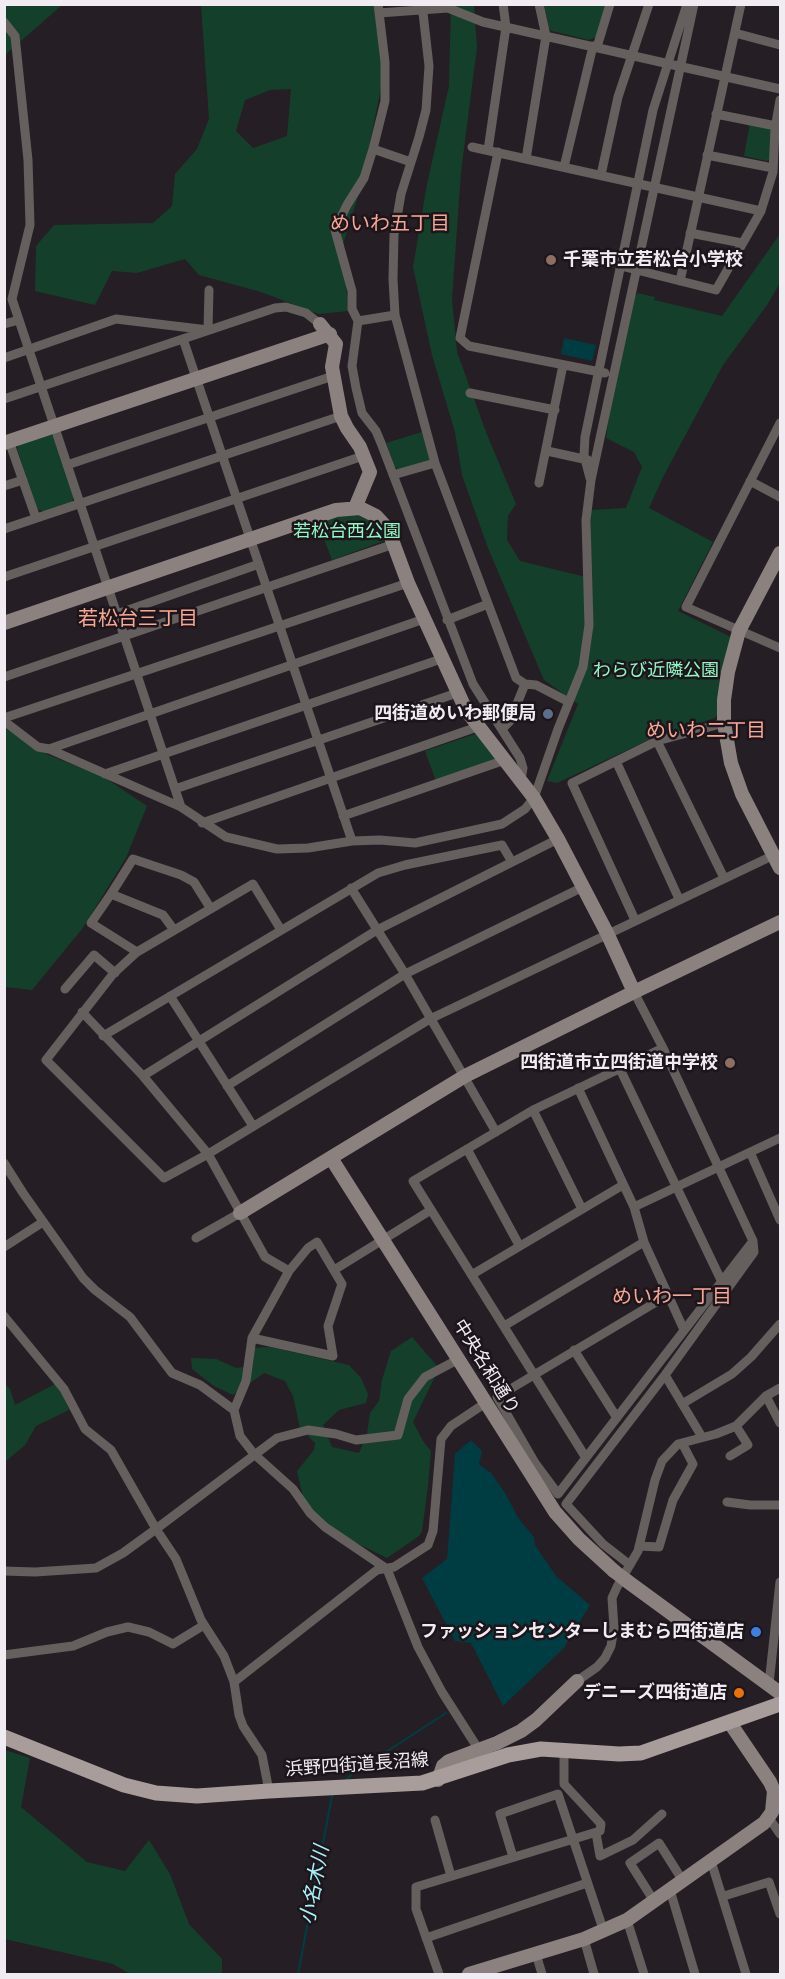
<!DOCTYPE html>
<meta charset="utf-8">
<style>
body{margin:0}
#map{position:relative;width:785px;height:1979px;overflow:hidden;background:#251e25;font-family:Montserrat,sans-serif}
canvas{display:block}
.frame{position:absolute;inset:0;border:6px solid #f1ecf1;pointer-events:none}
</style>
<div id="map">
<canvas width="785" height="1979"></canvas>
<div class="frame"></div>
</div>
<script>
const c = document.querySelector('canvas').getContext('2d');
c.lineJoin = 'round';
function paint(path, color) { c.fillStyle = color; c.fill(path, 'evenodd'); }
const toPath = rows => new Path2D(rows.map(r => 'M' + r).join(''));
function trace(path, color, width, dash) { c.strokeStyle = color; c.lineWidth = width; c.lineCap = dash ? 'butt' : 'round'; c.setLineDash(dash || []); c.stroke(path); }
function label(font, color, halo, rows, align = 'center') {
  c.font = font + ' Montserrat,"Noto Sans JP",sans-serif'; c.lineWidth = 5; c.setLineDash([]); c.textBaseline = 'middle'; c.strokeStyle = halo; c.fillStyle = color; for (const [text, x, y, turn = 0] of rows) {
    c.save(); c.translate(x, y); c.rotate((+turn || 0) * Math.PI / 180); c.textAlign = isNaN(turn) ? turn : align; if (halo) c.strokeText(text, 0, 0); c.fillText(text, 0, 0); c.restore();
  }
}
paint(toPath([
 [5,5,62,5,5,55],
 [201,5,377,5,384,73,361,187,343,244,348,311,319,314,261,292,199,275,185,259,137,273,112,271,95,305,35,291,36,246,54,225,153,223,172,206,175,174,197,149,209,119],
 [291,89,287,136,253,148,236,131,245,100,270,90],
 [451,5,474,5,477,47,461,172,452,299,457,352,486,432,516,504,508,516,507,540,520,561,590,578,591,510,626,508,642,467,634,452,606,438,614,379,634,296,636,296,637,293,655,297,654,300,722,316,780,234,780,283,767,305,723,365,663,477,649,508,713,542,678,611,731,637,719,678,719,712,715,718,655,737,557,783,547,781,578,704,544,680,488,548,462,475,455,432,432,355,413,267,427,184,449,86],
 [544,5,606,5,596,37,589,40,552,31,549,29],
 [750,123,770,127,773,131,771,159,767,161,744,156],
 [422,432,431,460,400,470,395,467,386,443],
 [49,434,54,436,74,497,71,503,45,512,37,509,17,448,20,443],
 [338,513,369,515,389,539,332,560,317,520],
 [4,727,36,750,104,777,147,806,126,858,82,929,32,990,5,987],
 [475,734,480,735,496,757,495,760,436,781,425,751],
 [412,1337,439,1368,413,1422,423,1441,431,1451,428,1486,422,1531,419,1536,387,1558,338,1534,304,1502,297,1471,314,1450,315,1443,300,1428,293,1396,285,1381,264,1373,233,1395,214,1386,192,1369,191,1358,216,1359,236,1368,253,1366,254,1348,270,1347,349,1365,361,1378,368,1394,366,1403,339,1410,323,1425,332,1447,359,1453,367,1434,370,1413,379,1401,382,1380,391,1351],
 [5,1384,10,1389,15,1405,55,1384,62,1392,69,1410,36,1426,25,1445,5,1462],
 [5,1750,30,1758,21,1807,87,1862,125,1871,149,1840,170,1874,189,1924,222,1959,222,1974,130,1974,113,1964,5,1939]
]), '#14402b');
paint(toPath([
 [564,338,596,345,592,361,561,354],
 [471,1440,482,1451,479,1464,491,1473,505,1493,519,1519,534,1537,535,1545,556,1576,590,1605,564,1648,503,1706,471,1643,455,1641,422,1578,447,1559,455,1454]
]), '#003d42');
trace(toPath([
 [346,1780,352,1774,446,1713],
 [298,1974,332,1796]
]), '#003d42', 2);
trace(toPath([
 [378,4,385,62,385,101,373,149,364,178,347,205,335,230,352,291,352,309,358,321,352,366,356,388,362,413,376,431,381,443,473,684,520,758,523,768,521,780],
 [422,4,429,66,426,110,419,137,401,194,394,235,393,279,395,315,435,463,516,678,525,684,536,685,569,702],
 [379,13,448,8,483,22,780,89],
 [4,22,15,36,28,160,30,225,12,299,181,807],
 [735,33,780,45],
 [597,47,610,4],
 [716,114,776,126],
 [472,147,761,211],
 [373,149,411,162],
 [488,150,506,27,503,4],
 [498,152,460,338,469,346,605,373],
 [707,155,773,168],
 [526,159,546,36,539,4],
 [564,167,593,46],
 [601,175,618,97,649,4],
 [690,233,742,243],
 [621,266,716,290,761,211,773,172,775,129,780,100],
 [680,281,741,4],
 [358,321,395,315],
 [4,324,19,320],
 [183,339,352,841],
 [4,358,116,319,208,330,209,290],
 [470,393,555,410],
 [4,399,275,308,286,307,306,313,320,324],
 [780,423,686,607,780,648],
 [9,441,36,518],
 [547,451,588,460],
 [67,465,333,376],
 [393,475,435,463],
 [590,478,584,455,585,437,653,110,687,4],
 [750,481,780,497],
 [539,483,563,365],
 [4,486,23,480],
 [4,529,341,416],
 [4,577,363,456],
 [117,614,259,564],
 [447,620,488,604],
 [4,677,394,544],
 [4,718,408,583],
 [4,721,38,747,49,749,181,807,226,837,277,849,308,848,352,841,380,840,415,843,502,824,525,809,534,798,558,729,583,667,589,625,586,520,591,480,694,4],
 [502,729,510,721,525,684],
 [657,741,724,878],
 [49,749,424,619],
 [616,761,679,899],
 [105,774,441,659],
 [175,789,457,693],
 [343,816,505,760],
 [202,823,480,726],
 [351,888,405,974,496,1132],
 [111,894,91,923,137,952],
 [635,920,572,783,657,741,724,723],
 [174,930,163,915,111,894,133,859,181,875,194,882,211,909],
 [281,930,253,884,137,952,113,974,46,1060,164,1178,208,1154,430,1019,774,855],
 [65,989,94,955,115,973],
 [170,996,253,1126],
 [82,1012,143,1076,208,1154,265,1257,289,1271],
 [103,1036,378,873,405,865,502,845,512,862],
 [620,1069,721,1280],
 [143,1076,377,930,558,839],
 [227,1086,405,974,583,887],
 [578,1088,634,1207,644,1242,684,1330],
 [533,1110,582,1209],
 [467,1149,519,1245],
 [750,1152,780,1220],
 [4,1163,23,1193,83,1278,95,1290,130,1317,172,1373,200,1385,234,1410],
 [634,1207,780,1138],
 [196,1238,240,1213],
 [4,1247,43,1222],
 [334,1270,431,1210],
 [473,1274,623,1185],
 [668,1295,497,1397,535,1463,558,1494,753,1241],
 [4,1316,64,1389,85,1429,111,1450,156,1529,176,1559,201,1620,224,1656,234,1682,239,1715,243,1726,262,1755,269,1791],
 [504,1326,644,1242],
 [252,1338,333,1356,328,1326,342,1284,317,1242,308,1248,289,1271,252,1338,246,1381,234,1410,240,1436,254,1454,293,1489,310,1513,325,1527,387,1569,418,1647,442,1692,479,1750],
 [574,1350,617,1418],
 [665,1375,702,1437],
 [766,1396,780,1423],
 [682,1404,732,1374,751,1357,780,1324],
 [730,1456,748,1445,736,1426],
 [586,1458,413,1181,533,1110,663,1048],
 [727,1502,750,1505,780,1505],
 [639,1546,659,1547,673,1500,693,1464,682,1443],
 [630,1565,603,1544,566,1504,665,1375,754,1252,753,1241,663,1048,634,992],
 [4,1571,35,1572,96,1568,123,1553,156,1529,277,1438,308,1430,336,1434,356,1440,398,1435,408,1399,425,1377,459,1359],
 [4,1655,73,1646,107,1632,128,1627,149,1632,173,1644,204,1625],
 [577,1681,597,1667,605,1658,611,1646,614,1628,612,1598,617,1587,638,1551,655,1480,662,1461,678,1444,716,1434,736,1426,766,1396,780,1388],
 [234,1682,377,1570,394,1567,428,1545,433,1531,441,1439,451,1426,487,1402],
 [769,1684,780,1582],
 [769,1818,780,1834],
 [435,1820,451,1876],
 [596,1833,600,1856,633,1840,662,1814],
 [513,1857,500,1814,558,1794,604,1932],
 [711,1861,746,1974],
 [670,1890,695,1974],
 [724,1896,769,1882,780,1914],
 [654,1901,630,1863,659,1843,683,1881],
 [627,1920,644,1974],
 [426,1938,587,1883],
 [584,1939,594,1974],
 [536,1954,542,1974],
 [439,1974,416,1909,416,1887,600,1831,601,1824,564,1784,564,1750]
]), '#655f5e', 9);
trace(toPath([
 [320,324,336,344,332,367,341,416,347,428,360,447,370,472,355,508],
 [4,443,330,334],
 [780,553,739,631,728,672,724,700,724,723,731,763,742,794,780,868],
 [4,623,336,510,360,508,376,516,388,529,408,583,466,710,534,798,558,839,607,933,634,992],
 [331,1158,555,1512,579,1539,614,1571],
 [240,1213,465,1076,634,992,780,922],
 [627,1581,780,1693],
 [438,1780,443,1766,449,1761,497,1743,521,1731,536,1720,577,1681],
 [469,1974,584,1939,627,1920,764,1823,772,1812,774,1791,770,1782,730,1723]
]), '#8b8280', 14);
trace(toPath([
 [4,1737,124,1785,156,1793,197,1796,269,1791,422,1783,508,1755,541,1749,619,1754,641,1753,780,1704]
]), '#a99d9b', 15);
trace(toPath([
 [614,1571,627,1581]
]), '#8b8280', 14);
for (const [x, y, r, color] of [
 [551,260,6,"#8d6e63"],
 [548,714,6,"#5c6f8a"],
 [730,1063,6,"#8d6e63"],
 [756,1632,6,"#3f7fe0"],
 [739,1693,6,"#e8710a"]
]) { const dot = new Path2D(); dot.arc(x, y, r, 0, 2 * Math.PI); c.fillStyle = color; c.fill(dot); trace(dot, '#1c151c', 2); }
label('bold 18px', '#f1ecf1', '#1c151c', [
 ["千葉市立若松台小学校",563,260,"left"],
 ["四街道めいわ郵便局",536,714],
 ["四街道市立四街道中学校",718,1063],
 ["ファッションセンターしまむら四街道店",744,1632],
 ["デニーズ四街道店",727,1693]
], 'right');
label('18px', '#91f8c2', '#1c151c', [
 ["若松台西公園",347,532],
 ["わらび近隣公園",656,671]
]);
label('18px', '#f1ecf1', '#1c151c', [
 ["中央名和通り",486,1367,58],
 ["浜野四街道長沼線",357,1765,-4]
]);
label('20px', '#f7a792', '#1c151c', [
 ["めいわ五丁目",390,224],
 ["若松台三丁目",138,619],
 ["めいわ二丁目",706,731],
 ["めいわ一丁目",672,1297]
]);
label('italic 20px', '#a8f2fa', '#1c151c', [
 ["小名木川",315,1885,-79]
]);
</script>
